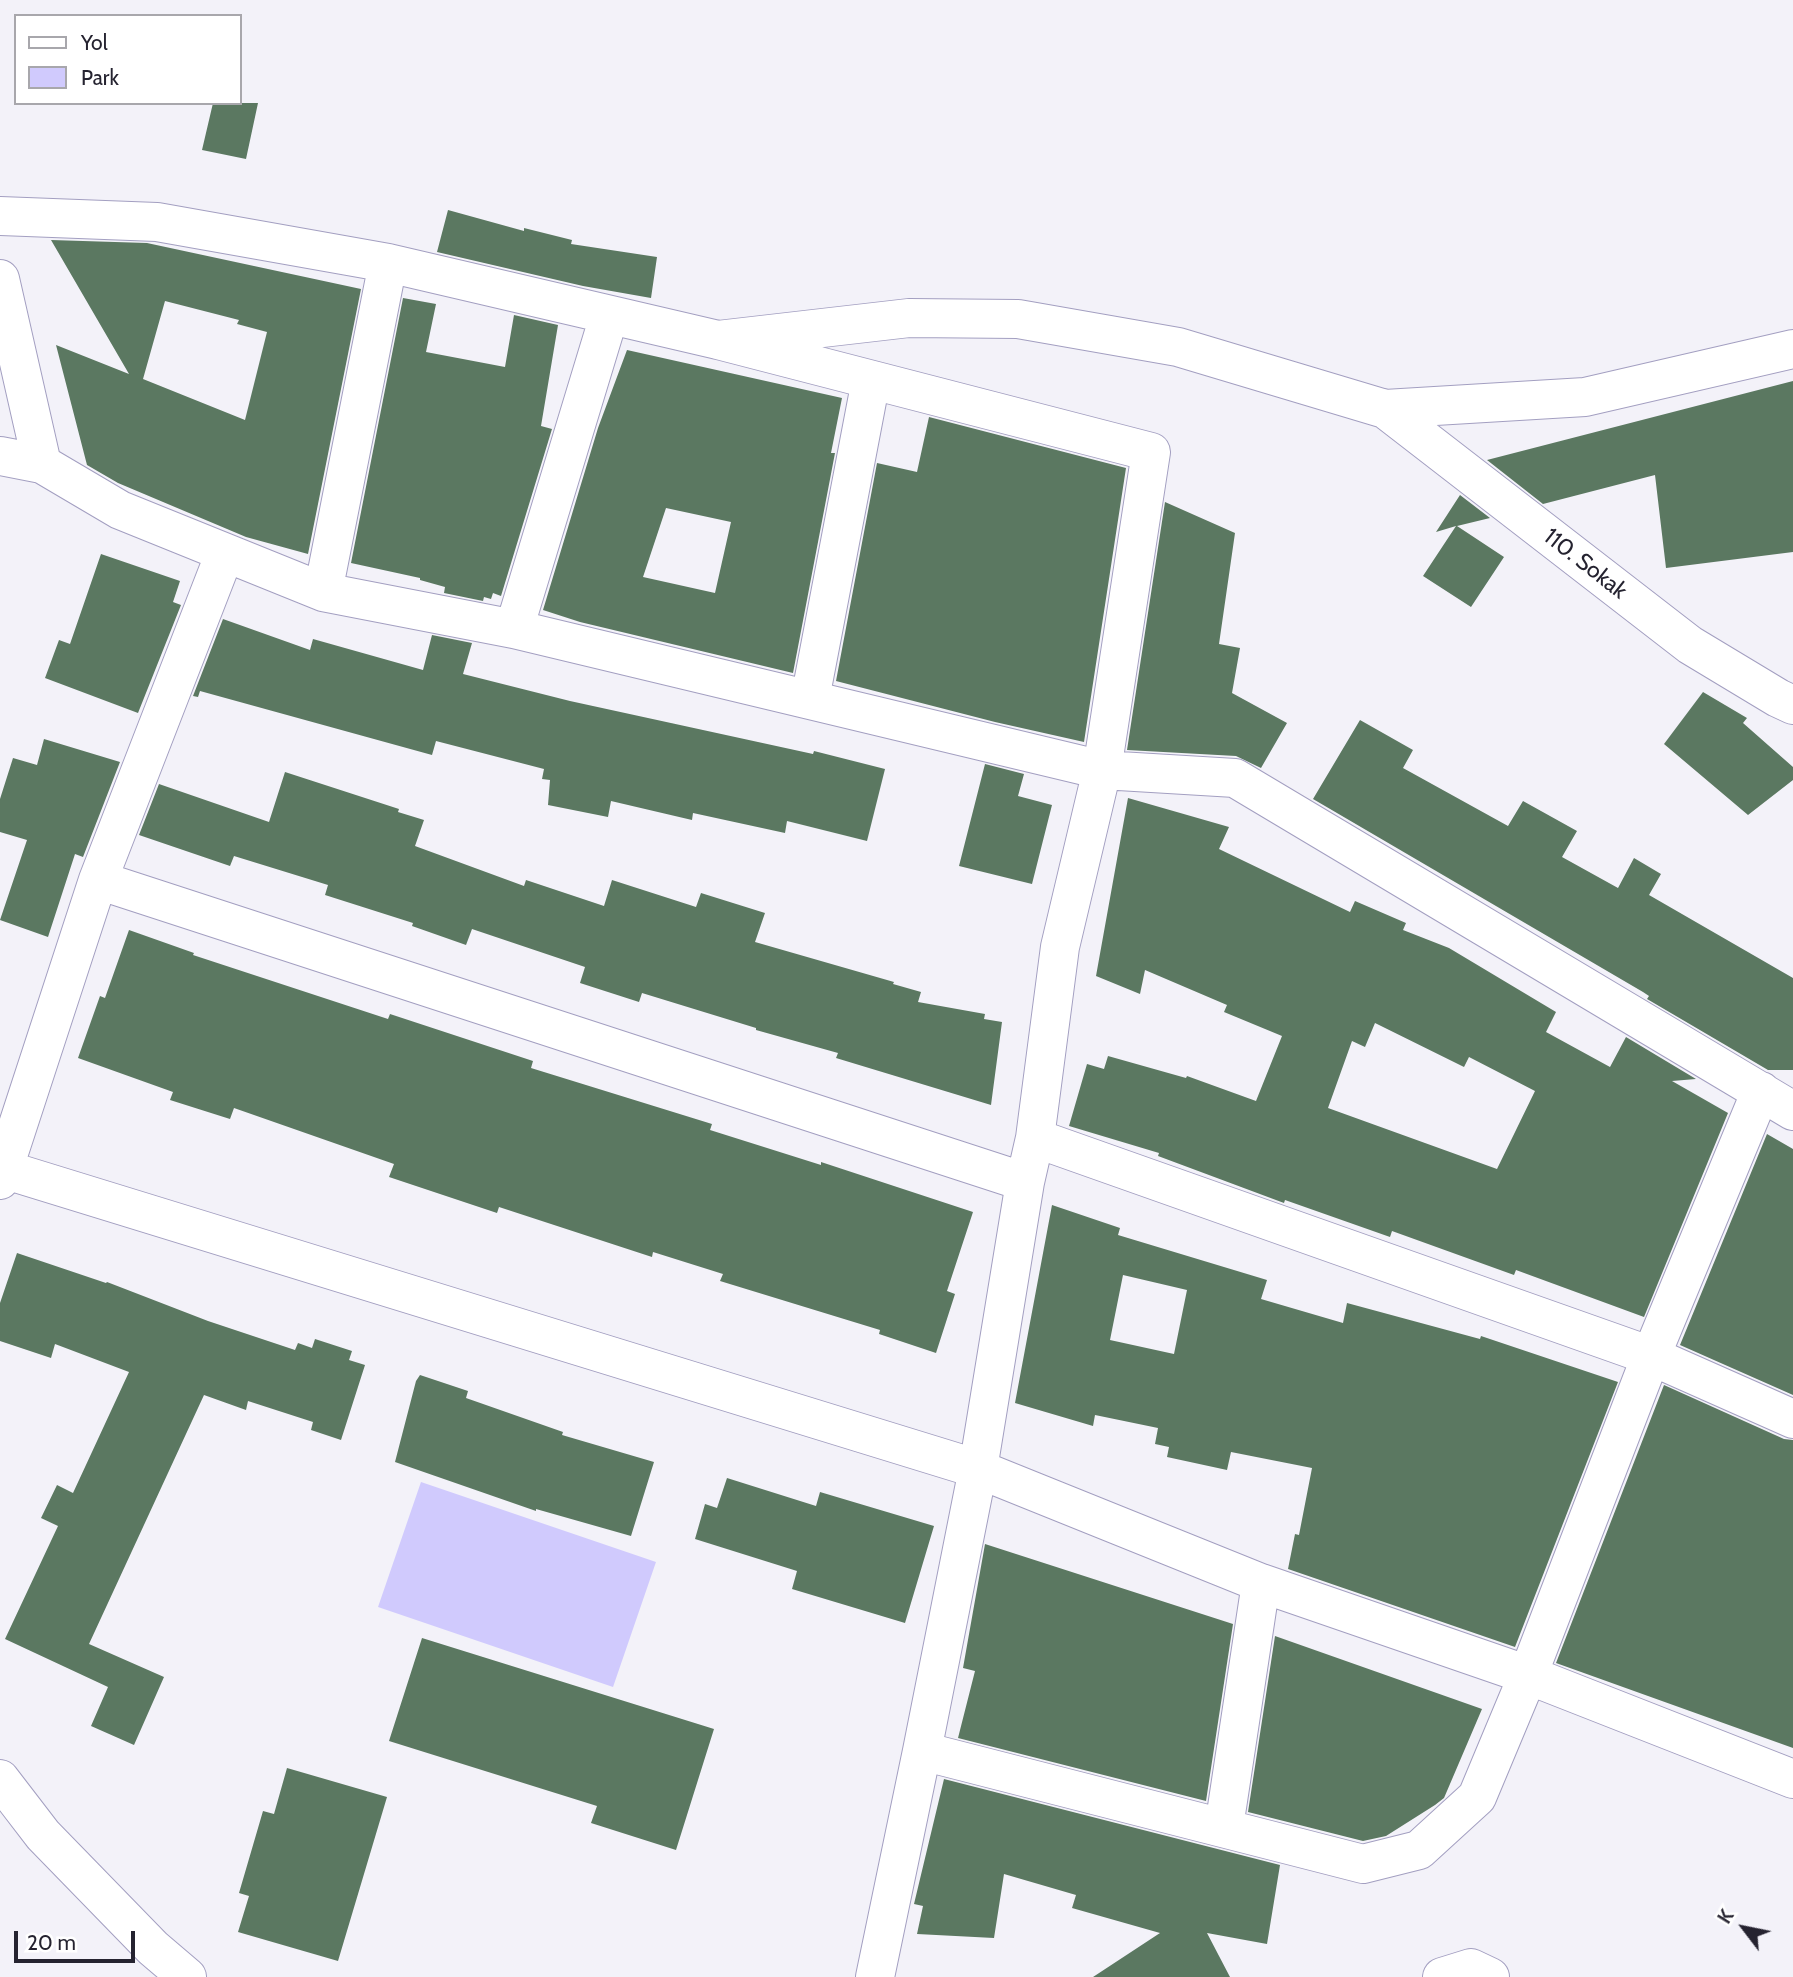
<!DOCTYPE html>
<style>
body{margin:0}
#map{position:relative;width:1793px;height:1977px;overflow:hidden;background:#f3f2f9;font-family:Cabin,sans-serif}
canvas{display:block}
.legend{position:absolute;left:14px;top:14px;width:228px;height:91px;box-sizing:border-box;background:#fff;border:2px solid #a8a7ac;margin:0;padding:9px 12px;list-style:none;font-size:21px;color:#252330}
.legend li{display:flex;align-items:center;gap:14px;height:35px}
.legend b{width:35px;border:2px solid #a8a7ac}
.north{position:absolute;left:1709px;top:1893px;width:70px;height:70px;-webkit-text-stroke:5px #fff;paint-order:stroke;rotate:302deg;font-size:19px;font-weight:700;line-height:28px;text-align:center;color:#252330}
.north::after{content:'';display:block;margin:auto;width:24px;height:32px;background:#252330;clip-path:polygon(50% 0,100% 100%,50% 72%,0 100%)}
.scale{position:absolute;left:14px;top:1931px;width:121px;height:32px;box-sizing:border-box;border:4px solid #252330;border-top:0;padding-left:9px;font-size:21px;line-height:24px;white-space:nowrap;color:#252330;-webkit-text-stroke:5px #fff;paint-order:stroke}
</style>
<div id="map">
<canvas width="1793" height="1977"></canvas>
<ul class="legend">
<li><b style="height:9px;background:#fff"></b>Yol</li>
<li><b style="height:19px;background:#d0cafd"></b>Park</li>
</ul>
<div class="north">K</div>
<div class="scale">20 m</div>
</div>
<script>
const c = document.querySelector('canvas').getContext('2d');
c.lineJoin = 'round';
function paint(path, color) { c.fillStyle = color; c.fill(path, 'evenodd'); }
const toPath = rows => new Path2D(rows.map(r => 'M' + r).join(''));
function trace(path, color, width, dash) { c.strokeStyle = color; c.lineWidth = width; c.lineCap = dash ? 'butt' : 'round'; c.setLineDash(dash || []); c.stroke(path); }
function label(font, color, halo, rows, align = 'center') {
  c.font = font + ' Cabin,sans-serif'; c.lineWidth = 6; c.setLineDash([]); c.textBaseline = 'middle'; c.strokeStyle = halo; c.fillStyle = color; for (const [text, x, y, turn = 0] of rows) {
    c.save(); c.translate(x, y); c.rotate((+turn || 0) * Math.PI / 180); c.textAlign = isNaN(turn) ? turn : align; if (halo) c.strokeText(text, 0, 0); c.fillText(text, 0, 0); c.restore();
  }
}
paint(toPath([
 [421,1482,656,1562,613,1687,378,1607]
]), '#d0cafd');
paint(toPath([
 [213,103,258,103,246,159,202,150],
 [448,210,524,231,524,228,572,240,571,244,657,257,651,298,583,286,437,252],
 [51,240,147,243,361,289,308,554,246,537,118,483,87,465,56,345,129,374],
 [165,301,239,320,237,324,267,332,245,420,143,379],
 [403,298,436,304,426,352,505,367,514,315,558,325,541,426,552,429,501,596,493,593,491,599,484,597,483,601,444,593,445,587,420,580,420,578,351,563],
 [627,350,842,398,831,453,835,453,793,673,580,622,543,610,598,428],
 [666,508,731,522,715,593,643,577],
 [1793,381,1793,552,1666,568,1655,475,1543,504,1487,460],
 [929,417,1126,468,1084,742,995,722,836,681,877,463,917,472],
 [1460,495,1490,518,1457,526,1504,557,1471,607,1423,576,1456,526,1436,532],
 [1165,502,1235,533,1219,644,1240,648,1232,693,1287,723,1261,768,1236,756,1127,750],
 [101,554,180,581,173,602,181,605,138,713,45,678,59,640,70,644],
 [223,619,310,650,313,639,423,670,432,635,472,643,463,674,570,701,813,754,814,751,885,769,867,841,787,821,785,833,693,813,692,820,611,801,608,817,548,805,550,780,542,779,544,769,436,741,432,755,200,691,198,697,193,696],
 [1703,692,1747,718,1743,723,1793,767,1793,780,1748,815,1664,744],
 [1360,720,1413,750,1403,768,1508,826,1523,801,1577,831,1562,857,1618,888,1634,858,1661,874,1649,895,1793,978,1793,1070,1768,1070,1647,999,1649,996,1643,992,1313,799],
 [44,739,120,762,83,857,75,854,48,937,0,920,27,840,0,832,0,799,13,758,37,765],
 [985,764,1024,774,1018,796,1052,805,1032,884,959,866],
 [285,772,399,809,398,812,424,820,415,846,524,886,526,880,604,906,612,880,696,907,701,893,765,913,755,942,894,982,893,984,921,992,918,1002,985,1014,984,1019,1002,1022,991,1105,836,1058,838,1053,756,1030,756,1028,642,993,639,1002,580,983,585,967,472,929,466,945,412,926,413,923,325,895,328,885,234,856,230,866,139,835,159,784,269,822],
 [1128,798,1229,827,1219,849,1350,912,1355,901,1406,923,1403,930,1449,948,1556,1012,1546,1032,1610,1067,1626,1037,1696,1079,1672,1081,1728,1113,1644,1317,1516,1270,1514,1275,1392,1231,1390,1237,1285,1200,1284,1203,1158,1156,1159,1153,1069,1126,1087,1064,1104,1069,1108,1056,1186,1078,1187,1076,1256,1101,1282,1036,1224,1012,1227,1005,1145,970,1140,994,1096,976],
 [1375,1023,1464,1067,1469,1057,1535,1091,1497,1169,1328,1108,1352,1041,1365,1047],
 [129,930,194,953,193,955,388,1019,390,1014,533,1061,531,1068,712,1124,710,1130,821,1165,821,1162,973,1212,947,1291,955,1294,936,1353,879,1334,880,1330,720,1281,723,1274,653,1252,652,1257,499,1207,497,1213,389,1177,394,1164,234,1108,230,1119,170,1100,173,1092,78,1058,100,996,105,998],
 [1767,1134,1793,1149,1793,1395,1680,1345],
 [1052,1205,1120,1228,1118,1235,1267,1280,1261,1299,1343,1323,1347,1303,1480,1339,1481,1336,1618,1382,1515,1647,1288,1569,1295,1534,1299,1535,1312,1468,1231,1452,1227,1470,1167,1457,1169,1447,1155,1444,1158,1428,1095,1415,1093,1426,1015,1403],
 [1123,1275,1187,1290,1174,1354,1110,1340],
 [17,1253,106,1283,107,1282,208,1321,295,1350,298,1343,312,1348,315,1339,352,1351,349,1360,365,1365,341,1440,311,1430,313,1422,248,1401,246,1410,204,1395,89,1644,164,1677,134,1745,91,1726,108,1687,5,1639,58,1526,41,1518,57,1485,73,1493,129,1372,55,1344,51,1358,0,1341,0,1303],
 [420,1375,468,1391,466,1398,563,1432,562,1435,654,1462,631,1536,536,1509,536,1511,395,1462,416,1381],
 [1664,1385,1784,1439,1793,1440,1793,1748,1556,1663],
 [727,1478,816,1506,820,1492,934,1526,905,1623,792,1589,797,1571,695,1539,705,1504,717,1508],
 [985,1544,1233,1624,1206,1801,958,1738,975,1671,963,1668],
 [1275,1636,1482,1709,1444,1798,1435,1805,1386,1836,1363,1841,1248,1812],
 [422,1638,714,1729,676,1850,591,1823,597,1806,389,1741],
 [287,1768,387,1797,338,1961,238,1932,249,1896,239,1893,263,1811,274,1814],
 [944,1779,1280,1865,1267,1944,1207,1933,1230,1977,1093,1977,1160,1933,1072,1908,1076,1895,1004,1874,994,1938,917,1934,923,1906,914,1904]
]), '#5b7861');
const minor = toPath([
 [0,216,157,222,388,263,718,340,909,318,1018,319,1178,347,1385,409,1585,397,1793,349],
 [0,279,42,464,120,510,323,592,514,629,1102,770,1235,778,1793,1111],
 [718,340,1151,452,1102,770,1060,947,1035,1138,1025,1182,978,1469,922,1751,875,1977],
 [1385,409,1690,645,1778,698,1793,705],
 [0,456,42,464],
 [323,592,388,263],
 [514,629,609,316],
 [810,699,871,380],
 [98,880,1025,1182],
 [1035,1138,1651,1356,1793,1419],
 [0,1168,978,1469,1261,1583,1528,1675,1793,1779],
 [0,1180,98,880,225,553],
 [922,1751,1363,1864,1419,1850,1477,1797,1528,1675,1651,1356,1761,1091],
 [0,1779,43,1835,153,1948,187,1977],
 [1224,1827,1261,1583],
 [1442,1977,1471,1968,1490,1977]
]);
trace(minor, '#a39fc1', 40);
trace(minor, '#fff', 38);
label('23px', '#252330', '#fff', [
 ["110. Sokak",1585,564,38]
]);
</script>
